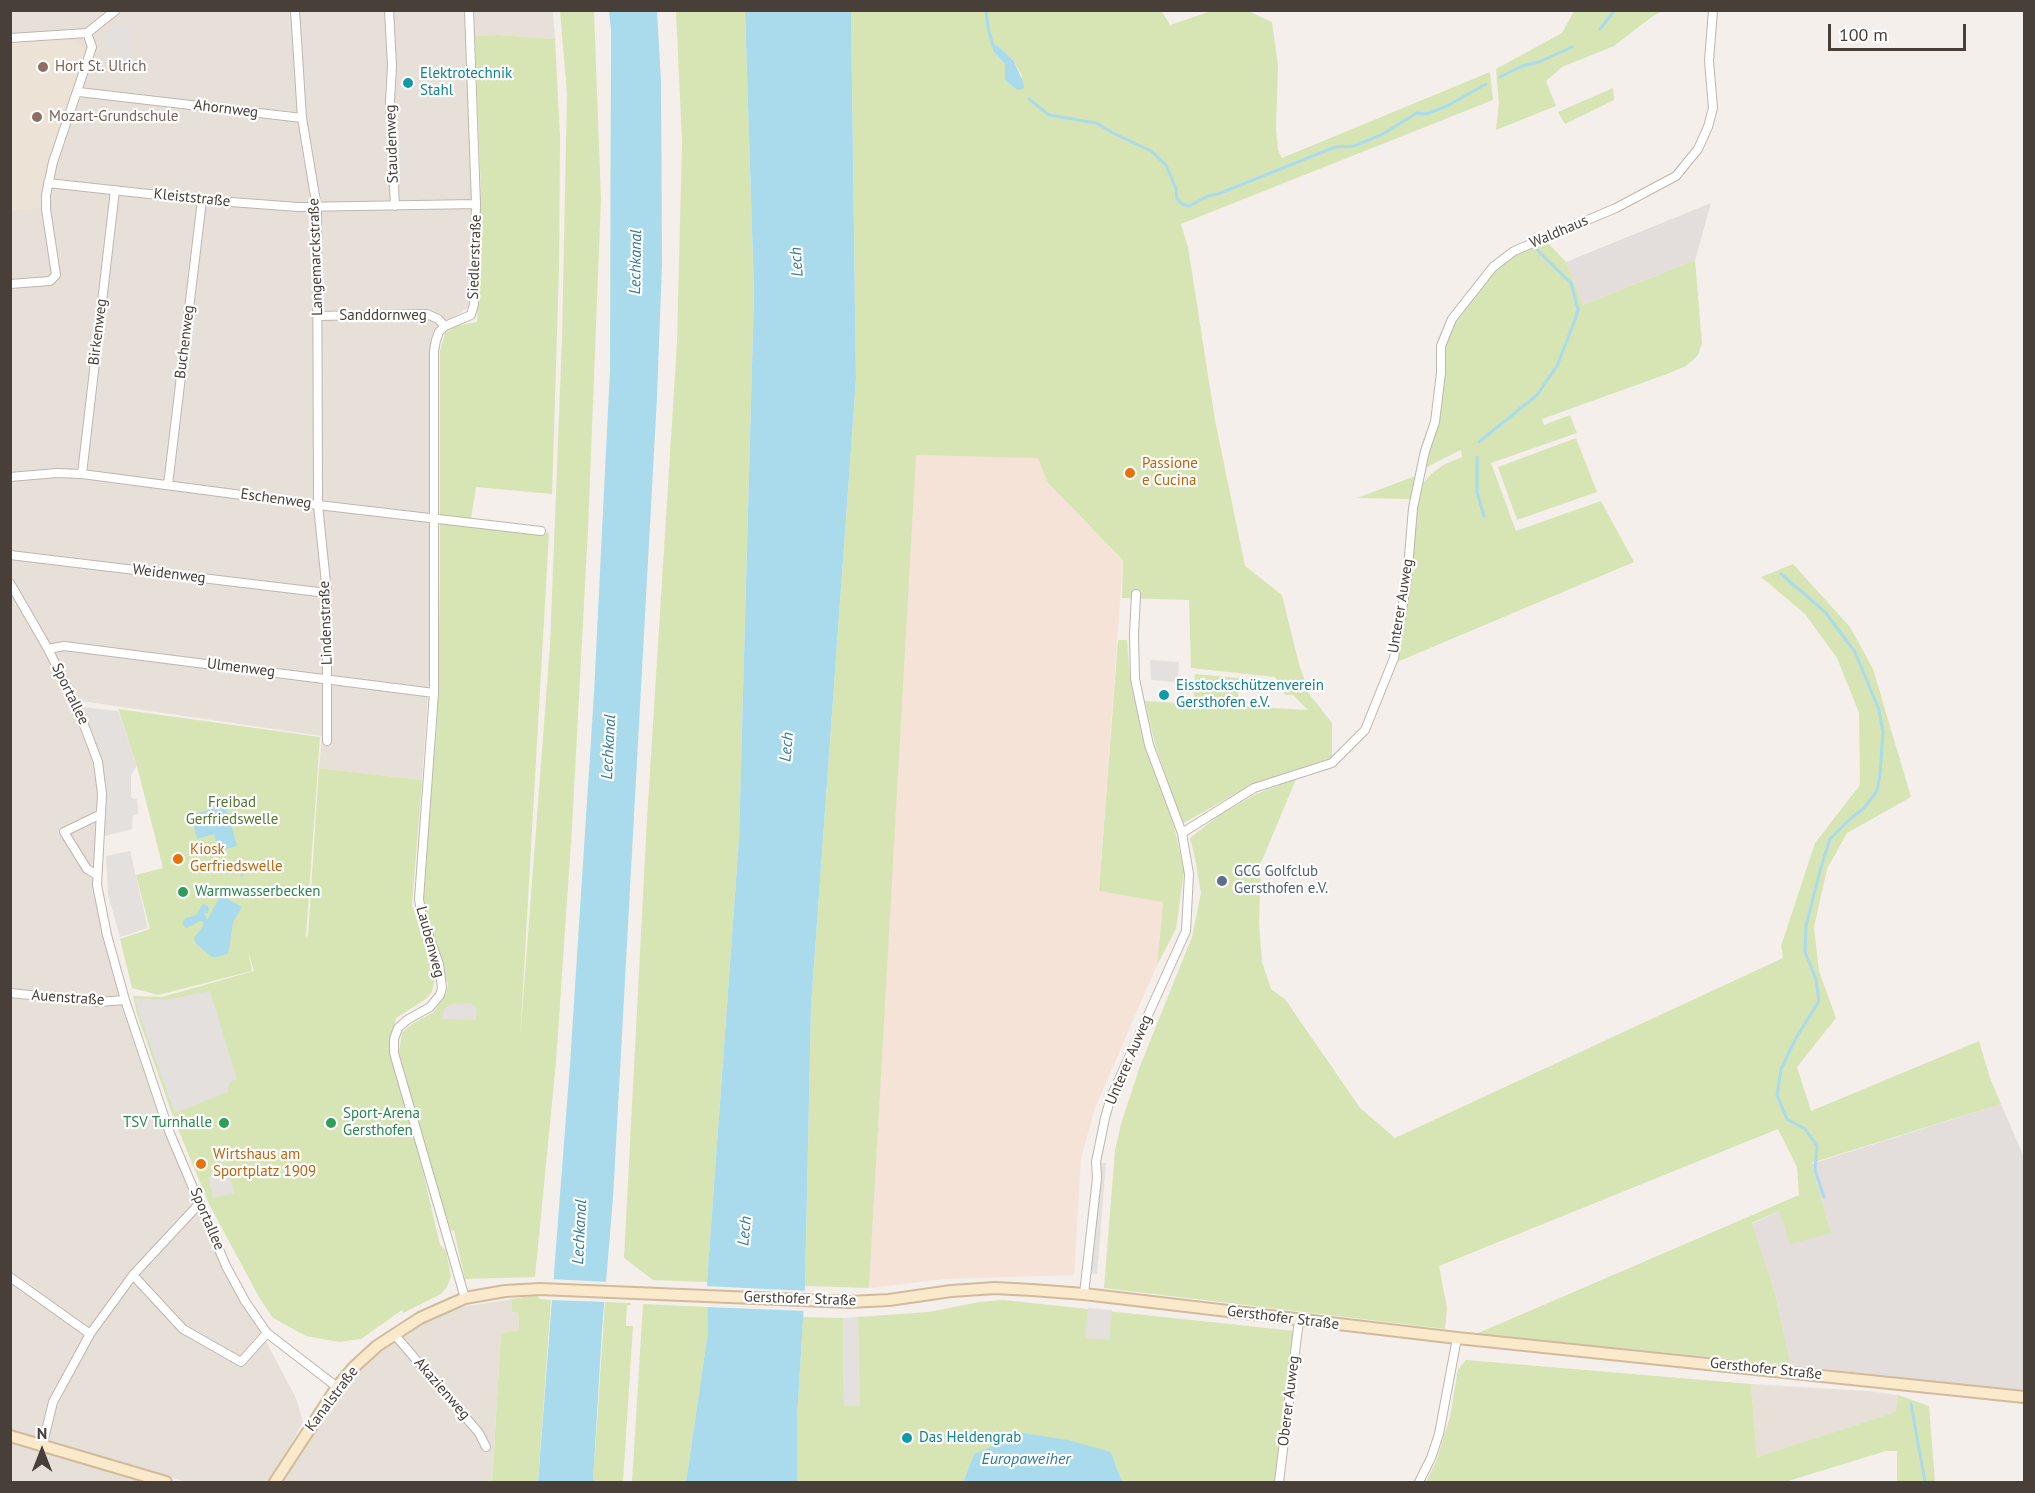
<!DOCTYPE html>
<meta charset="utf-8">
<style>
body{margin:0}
#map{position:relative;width:2035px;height:1493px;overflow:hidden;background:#f4efea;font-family:"PT Sans",sans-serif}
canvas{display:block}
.frame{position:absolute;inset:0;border:12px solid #473f38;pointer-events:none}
.north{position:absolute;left:12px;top:1421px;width:60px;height:60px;-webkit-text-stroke:4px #fff;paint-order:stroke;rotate:0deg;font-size:16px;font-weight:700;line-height:24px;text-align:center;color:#473f38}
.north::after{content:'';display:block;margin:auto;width:21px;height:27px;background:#473f38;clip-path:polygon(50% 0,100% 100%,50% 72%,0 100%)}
.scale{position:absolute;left:1828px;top:24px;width:138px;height:27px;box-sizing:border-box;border:3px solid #473f38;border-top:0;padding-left:8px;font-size:18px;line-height:21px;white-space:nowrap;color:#473f38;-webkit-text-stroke:4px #fff;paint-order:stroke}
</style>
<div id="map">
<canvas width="2035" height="1493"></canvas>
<div class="frame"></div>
<div class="north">N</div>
<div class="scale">100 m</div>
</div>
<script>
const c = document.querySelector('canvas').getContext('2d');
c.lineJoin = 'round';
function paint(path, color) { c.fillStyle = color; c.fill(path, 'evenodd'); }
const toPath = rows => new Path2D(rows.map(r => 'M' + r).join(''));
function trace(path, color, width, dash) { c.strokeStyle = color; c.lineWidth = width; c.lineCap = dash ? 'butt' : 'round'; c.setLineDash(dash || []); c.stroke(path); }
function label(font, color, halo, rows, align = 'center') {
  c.font = font + ' "PT Sans",sans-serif'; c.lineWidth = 4.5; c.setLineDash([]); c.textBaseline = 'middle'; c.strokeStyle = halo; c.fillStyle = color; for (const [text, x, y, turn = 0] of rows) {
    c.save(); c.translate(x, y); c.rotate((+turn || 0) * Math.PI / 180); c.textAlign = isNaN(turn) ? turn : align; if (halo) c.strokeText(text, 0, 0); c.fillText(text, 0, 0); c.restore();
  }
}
paint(toPath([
 [11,11,553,11,555,39,498,35,475,36,467,39,472,194,469,306,461,313,437,326,430,348,429,680,422,780,319,768,322,736,74,700,90,742,101,798,98,903,165,1126,252,1315,296,1398,303,1422,271,1482,186,1482,11,1430],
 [512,1299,512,1312,518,1312,519,1330,501,1333,492,1482,280,1482,328,1402,386,1343,438,1311],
 [1751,1384,1868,1391,1898,1395,1897,1412,1757,1457],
 [10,1443,11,1443,148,1482,11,1482]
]), '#e7e0d8');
paint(toPath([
 [915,455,1038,457,1048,483,1123,560,1099,890,1163,902,1157,965,1095,1108,1081,1158,1074,1275,945,1279,869,1288]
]), '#f4e3d6');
paint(toPath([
 [1711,203,1695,260,1583,305,1566,262],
 [2001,1104,2024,1157,2024,1392,1791,1365,1776,1296,1752,1224,1779,1211,1831,1233,1811,1164]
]), '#e3dedb');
paint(toPath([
 [74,40,84,48,85,55,43,179,42,208,11,211,10,42]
]), '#ece2d5');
paint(toPath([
 [1161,10,1170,25,1211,11,1248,11,1272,22,1278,66,1276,130,1278,150,1282,158,1490,72,1493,100,1181,224,1188,247,1215,420,1245,566,1282,595,1299,664,1310,695,1332,723,1332,758,1252,784,1182,824,1155,744,1145,701,1193,704,1195,674,1239,678,1238,706,1308,710,1293,695,1285,695,1275,677,1191,668,1189,600,1122,598,1123,560,1048,483,1038,458,916,455,869,1288,805,1286,811,1006,856,379,851,11],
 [997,45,1014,61,1022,76,1017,90,1005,80,1005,64,993,51],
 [560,11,594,11,601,199,588,529,572,828,556,1062,535,1277,465,1279,454,1231,451,1230,425,1151,399,1052,402,1033,412,1024,434,1012,446,994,448,985,424,908,422,891,437,725,440,580,440,351,445,333,455,326,477,322,481,190,475,36,498,35,555,39,560,136,559,269,552,494,476,487,470,525,549,533,520,1040,550,645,562,339,567,94],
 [676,11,745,11,754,292,739,839,707,1282,653,1280,624,1258,647,819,677,343,682,142],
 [1574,11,1663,11,1653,16,1614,46,1562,67,1546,81,1556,106,1496,130,1499,103,1496,69,1562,33],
 [1613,88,1614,100,1565,124,1558,112],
 [1545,240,1566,262,1583,305,1695,260,1702,343,1698,355,1686,366,1667,374,1542,419,1544,425,1570,415,1577,433,1491,463,1516,531,1601,501,1634,562,1397,662,1411,580,1415,508,1422,485,1431,474,1443,465,1462,457,1461,450,1425,468,1444,345,1455,319,1497,267,1515,254],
 [1576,438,1597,492,1517,520,1498,467],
 [1418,475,1410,499,1357,498],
 [1793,564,1850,627,1861,647,1873,669,1911,797,1847,833,1827,869,1814,927,1819,971,1836,1018,1797,1067,1811,1111,1979,1041,1990,1078,2001,1104,1811,1163,1831,1233,1790,1244,1779,1211,1752,1223,1776,1296,1791,1365,1476,1334,1799,1195,1797,1167,1778,1129,1439,1266,1447,1308,1445,1329,1104,1288,1115,1150,1121,1124,1140,1066,1192,937,1201,893,1195,858,1190,838,1221,814,1256,794,1296,779,1261,863,1259,923,1262,962,1271,989,1285,999,1360,1108,1395,1138,1783,958,1781,946,1815,843,1860,785,1859,713,1837,658,1805,614,1761,577],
 [1118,640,1127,640,1130,679,1144,744,1174,825,1184,871,1176,929,1157,965,1163,902,1099,891],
 [118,709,320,737,306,937,308,936,319,768,422,780,412,905,434,973,434,982,432,992,426,999,396,1018,392,1037,440,1245,446,1251,451,1276,447,1287,441,1294,403,1313,402,1310,361,1339,339,1342,306,1336,273,1318,260,1299,209,1204,173,1117,137,1014,133,996,162,997,254,971,248,951,252,971,158,995,132,988,120,939,150,929,136,875,163,868,137,766],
 [536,1295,540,1299,551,1300,538,1482,492,1482,501,1333,519,1330,518,1312,512,1312,512,1299],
 [1003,1300,1295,1331,1277,1482,1122,1482,1111,1452,974,1454,963,1482,797,1482,797,1420,803,1317,843,1318,844,1406,859,1406,858,1317,929,1312,979,1302],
 [605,1302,631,1303,631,1305,627,1305,626,1326,633,1326,623,1482,593,1482],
 [643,1304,708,1307,708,1332,686,1482,632,1482],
 [1466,1360,1751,1384,1757,1457,1896,1412,1898,1395,1929,1406,1935,1482,1897,1482,1897,1451,1886,1451,1785,1482,1426,1482,1436,1462,1450,1417,1458,1369]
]), '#d7e5b5');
paint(toPath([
 [114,26,129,26,131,64,113,62,115,47,108,47,107,30,114,30],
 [1150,660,1179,662,1178,682,1151,680],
 [82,707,118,711,137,766,131,775,131,798,137,799,138,814,133,815,132,829,105,836,106,796,102,768],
 [130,851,148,928,120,937,108,895,106,856],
 [210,991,237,1079,232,1081,228,1086,228,1092,175,1113,139,1014,135,998,164,1000],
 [470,1003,477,1008,476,1020,442,1019,444,1009,450,1004],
 [1096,1162,1106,1163,1097,1274,1088,1273],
 [229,1172,234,1193,213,1198,208,1177],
 [1088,1308,1112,1310,1109,1340,1085,1338],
 [858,1317,860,1406,844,1406,843,1318]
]), '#e3e0de');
paint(toPath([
 [609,11,657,11,661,81,662,264,657,397,613,1198,602,1330,593,1482,538,1482,570,1064,594,693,610,370,611,30],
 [745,11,851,11,856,379,811,1006,805,1286,797,1420,797,1482,686,1482,708,1332,707,1282,739,839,754,292],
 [997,45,1014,61,1023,82,1024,88,1021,90,1017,90,1005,80,1005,64,993,51,993,46],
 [226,805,237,846,219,851,214,834,197,839,191,815],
 [221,895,242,907,233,922,229,951,227,954,217,957,212,957,195,943,194,938,203,926,203,922,200,921,187,928,183,925,183,921,186,918,196,915,203,904,207,905,209,909,207,914,204,913,207,920],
 [1023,1433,1068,1440,1111,1452,1122,1482,963,1482,974,1454]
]), '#aadbec');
paint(toPath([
 [550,1279,609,1282,608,1302,548,1300],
 [704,1286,808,1291,806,1311,705,1307]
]), '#f4efea');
trace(toPath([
 [986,10,988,28,993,46,996,49],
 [1600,29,1615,10],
 [1500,77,1522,66,1539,62,1572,47],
 [1029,99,1049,115,1096,123,1113,133,1151,151,1166,165,1176,189,1177,199,1182,204,1189,206,1208,196,1218,194,1335,147,1354,146,1381,135,1417,113,1426,114,1445,107,1486,84],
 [1479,442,1537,395,1557,366,1575,320,1578,309,1571,283,1537,250],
 [1477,457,1477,492,1484,516],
 [1781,574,1825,612,1855,652,1879,710,1883,732,1880,775,1877,791,1865,807,1847,822,1830,839,1821,867,1806,926,1805,952,1816,979,1819,1001,1796,1038,1781,1069,1777,1095,1787,1119,1805,1129,1817,1146,1815,1170,1824,1197],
 [242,875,242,871],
 [1911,1404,1925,1482]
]), '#aadbec', 3);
const minor = toPath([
 [295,10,302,118,317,208,318,505,327,593,327,741],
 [389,10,392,66,390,101,395,206],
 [10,38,87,33,116,10],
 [79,92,302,118],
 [48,183,204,200,298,207,476,204],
 [10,284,50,281,56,275,46,209,46,195,53,162,92,47,87,33],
 [318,316,427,314,438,319,445,326],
 [82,474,115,190],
 [10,477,57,473,82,474,318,505,541,531],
 [168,485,202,200],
 [10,555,327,593],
 [10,583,48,649,78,709,98,762,102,794,97,885,107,935,125,1000,169,1131,226,1266,245,1301,267,1333,337,1387],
 [48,649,64,646,434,693],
 [1182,833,1254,788,1332,763,1365,730,1394,658,1407,580,1413,508,1425,451,1435,422,1441,373,1441,346,1452,319,1493,267,1514,251,1616,208,1676,176,1698,149,1708,127,1713,108,1709,61,1713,10],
 [97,875,87,869,64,832,101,814],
 [10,993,99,1002,125,1000],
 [133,1275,183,1329,241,1362,267,1333],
 [10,1277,90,1334,53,1402,42,1447],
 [1084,1294,1097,1178,1096,1162,1105,1118,1111,1097,1186,931,1189,874,1182,833,1149,745,1135,679,1134,635,1136,594],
 [465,1298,394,1053,394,1039,398,1028,407,1020,430,1007,440,995,442,988,439,964,422,917,419,899,434,693,434,351,436,340,439,332,445,326,471,315,474,304,476,204,469,10],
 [90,1334,133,1275,200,1203],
 [394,1334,479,1433,486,1447],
 [1279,1482,1299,1320],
 [1419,1482,1431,1458,1439,1434,1457,1338]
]);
const secondary = toPath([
 [10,1436,166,1482],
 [275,1482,337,1387,353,1368,377,1346,420,1318,465,1298,505,1291,540,1289,849,1302,889,1300,951,1291,995,1288,1032,1290,1084,1294,1457,1338,2024,1397]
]);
trace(minor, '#bfb6ad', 10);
trace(secondary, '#d1bb9c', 14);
trace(minor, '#fff', 8);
trace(secondary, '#fbe9cc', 10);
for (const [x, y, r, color] of [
 [43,67,6,"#8d6e63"],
 [408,83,6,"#0f9aa8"],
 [37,117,6,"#8d6e63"],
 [1130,473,6,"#e8710a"],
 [1164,695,6,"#0f9aa8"],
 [178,859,6,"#e8710a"],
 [1222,881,6,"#5c6f8a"],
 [183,892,6,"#2e9e5b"],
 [224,1123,6,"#2e9e5b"],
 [331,1123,6,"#2e9e5b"],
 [201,1164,6,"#e8710a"],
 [907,1438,6,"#0f9aa8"]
]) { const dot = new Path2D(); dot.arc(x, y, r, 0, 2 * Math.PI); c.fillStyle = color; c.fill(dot); trace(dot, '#fff', 2); }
label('15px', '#785e54', '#fff', [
 ["Hort St. Ulrich",55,67],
 ["Mozart-Grundschule",49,117]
], 'left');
label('15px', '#0d838f', '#fff', [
 ["Elektrotechnik",420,74],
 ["Stahl",420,91],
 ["Eisstockschützenverein",1176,686],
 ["Gersthofen e.V.",1176,703],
 ["Das Heldengrab",919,1438]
], 'left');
label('15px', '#473f38', '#fff', [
 ["Ahornweg",226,109,7],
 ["Staudenweg",392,144,-92],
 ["Kleiststraße",192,198,6],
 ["Waldhaus",1559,232,-23],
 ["Langemarckstraße",316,257,-92],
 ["Siedlerstraße",475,257,-88],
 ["Sanddornweg",383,316],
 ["Birkenweg",98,332,-83],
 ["Buchenweg",185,342,-83],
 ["Eschenweg",276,499,8],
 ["Weidenweg",169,574,7],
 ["Unterer Auweg",1401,606,-81],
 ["Lindenstraße",326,623,-92],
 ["Ulmenweg",241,668,7],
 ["Sportallee",70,694,64],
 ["Laubenweg",430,942,75],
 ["Auenstraße",68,998,4],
 ["Unterer Auweg",1129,1060,-67],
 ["Sportallee",207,1219,67],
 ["Gersthofer Straße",800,1299,2],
 ["Gersthofer Straße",1283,1318,7],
 ["Gersthofer Straße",1766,1369,6],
 ["Akazienweg",442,1389,49],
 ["Kanalstraße",332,1399,-53],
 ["Oberer Auweg",1289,1401,-83]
]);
label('15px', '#c56008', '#fff', [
 ["Passione",1142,464],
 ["e Cucina",1142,481],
 ["Kiosk",190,850],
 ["Gerfriedswelle",190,867],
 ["Wirtshaus am",213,1155],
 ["Sportplatz 1909",213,1172]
], 'left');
label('15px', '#54762e', '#fff', [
 ["Freibad",232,803],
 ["Gerfriedswelle",232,820]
]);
label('15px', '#4e5e75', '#fff', [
 ["GCG Golfclub",1234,872],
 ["Gersthofen e.V.",1234,889]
], 'left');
label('15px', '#27864d', '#fff', [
 ["Warmwasserbecken",195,892],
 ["Sport-Arena",343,1114],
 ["Gersthofen",343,1131],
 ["TSV Turnhalle",212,1123,"right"]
], 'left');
label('italic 16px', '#317a96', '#fff', [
 ["Lechkanal",636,262,-89],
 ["Lech",797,262,-94],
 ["Lechkanal",609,747,-87],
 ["Lech",787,747,-85],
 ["Lech",745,1231,-85],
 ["Lechkanal",580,1232,-87],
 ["Europaweiher",1026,1459]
]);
</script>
